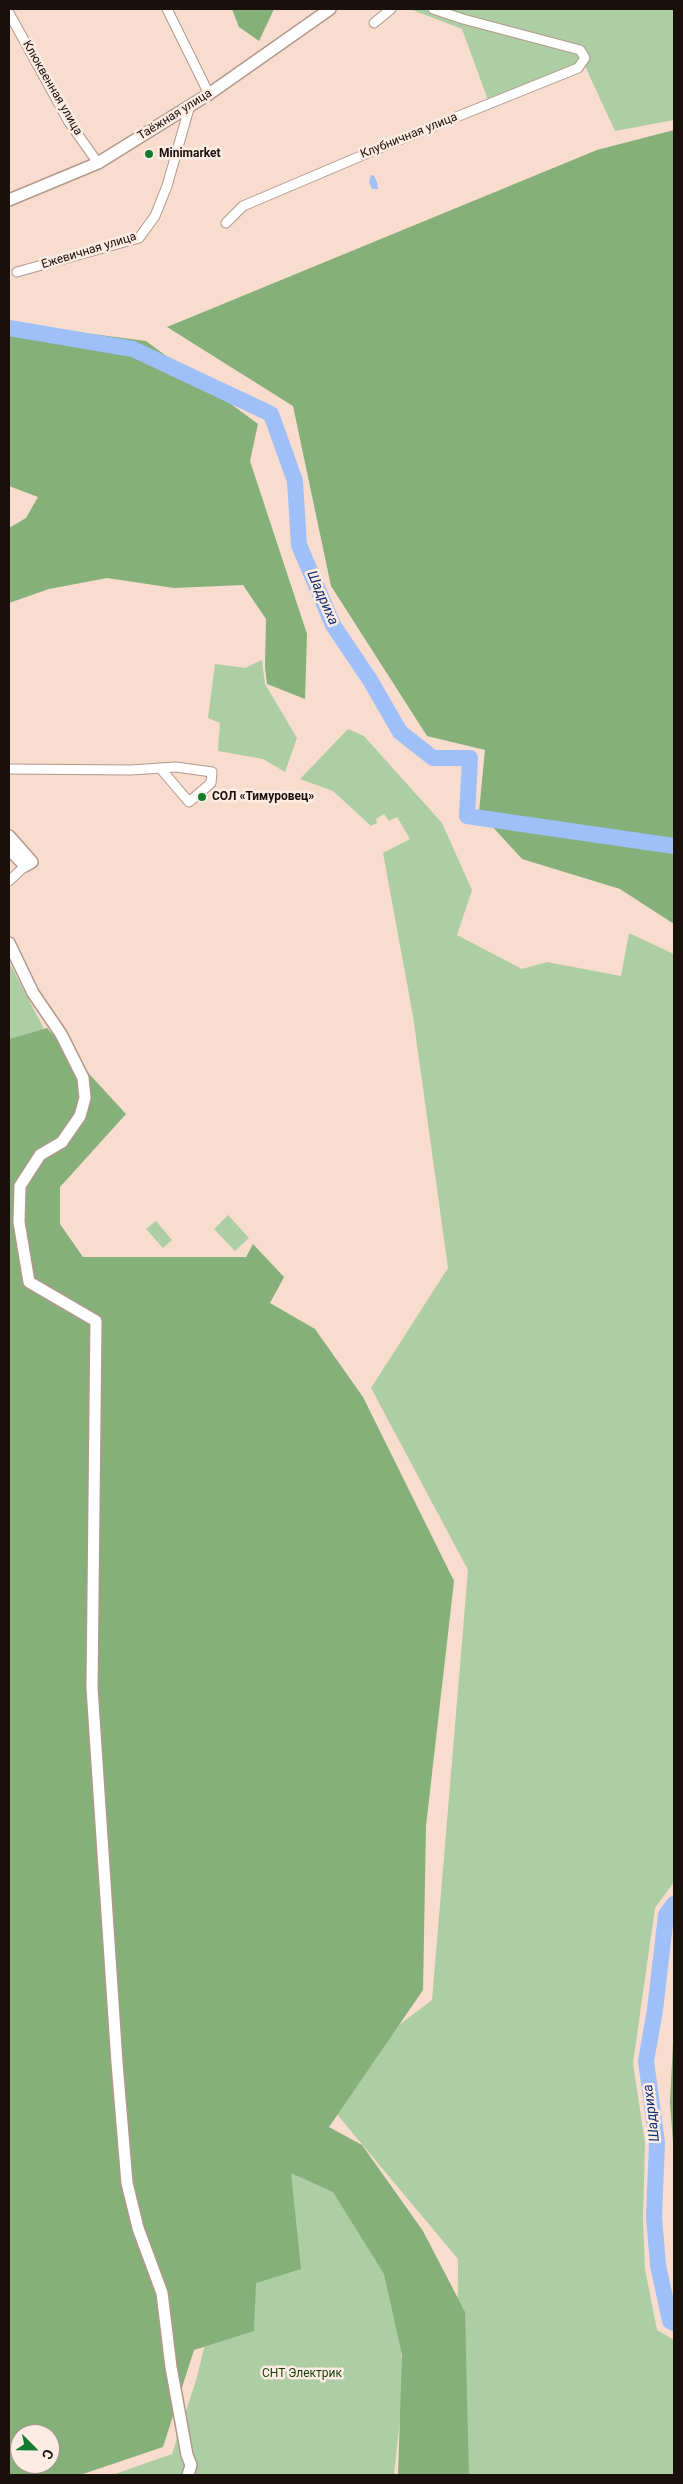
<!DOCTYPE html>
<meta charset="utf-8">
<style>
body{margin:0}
#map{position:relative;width:683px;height:2484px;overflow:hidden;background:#f8dcce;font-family:Roboto,sans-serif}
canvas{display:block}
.frame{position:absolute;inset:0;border:10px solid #19100b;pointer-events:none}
.north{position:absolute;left:10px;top:2424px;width:50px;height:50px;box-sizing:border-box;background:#fdece3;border:1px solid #a2948d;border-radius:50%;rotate:113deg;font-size:14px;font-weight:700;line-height:20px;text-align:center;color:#19100b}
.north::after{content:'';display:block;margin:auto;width:18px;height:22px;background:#117c30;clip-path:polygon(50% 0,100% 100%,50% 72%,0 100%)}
</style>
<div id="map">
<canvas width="683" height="2484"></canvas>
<div class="frame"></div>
<div class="north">С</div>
</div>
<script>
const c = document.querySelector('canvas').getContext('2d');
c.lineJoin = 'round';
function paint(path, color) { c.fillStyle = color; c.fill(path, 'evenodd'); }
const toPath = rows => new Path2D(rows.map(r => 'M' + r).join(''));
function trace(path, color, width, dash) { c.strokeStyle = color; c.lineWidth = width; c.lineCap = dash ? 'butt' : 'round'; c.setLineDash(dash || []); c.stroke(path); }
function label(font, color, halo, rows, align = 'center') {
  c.font = font + ' Roboto,sans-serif'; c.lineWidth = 5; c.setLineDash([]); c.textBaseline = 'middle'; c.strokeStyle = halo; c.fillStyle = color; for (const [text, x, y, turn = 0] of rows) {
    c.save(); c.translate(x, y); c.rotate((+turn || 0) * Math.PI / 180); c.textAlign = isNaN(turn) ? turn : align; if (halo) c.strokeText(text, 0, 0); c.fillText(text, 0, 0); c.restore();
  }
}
paint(toPath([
 [410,9,674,9,674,120,615,131,584,64,488,100,462,29],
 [262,660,265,684,297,738,285,772,263,759,218,751,220,723,208,718,215,664,245,668],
 [348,729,364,736,442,823,472,890,457,935,522,969,547,962,621,976,629,933,674,954,674,1882,655,1908,633,2063,645,2143,643,2219,645,2269,657,2330,674,2340,674,2475,457,2475,458,2259,315,2088,432,2000,468,1570,371,1388,448,1268,413,1016,383,853,410,839,397,817,389,821,384,814,376,819,377,823,371,826,333,791,300,779],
 [9,962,44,1029,9,1039],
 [228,1215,249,1238,235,1251,214,1229],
 [156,1221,172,1240,163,1248,146,1229],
 [288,2161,327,2170,394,2277,404,2381,394,2475,112,2475,172,2454,197,2377,216,2298]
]), '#adcea5');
paint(toPath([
 [232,9,274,9,259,41,239,27],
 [674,130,674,924,620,889,522,859,479,812,485,750,427,736,331,586,293,406,167,327,597,150],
 [9,323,146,341,258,424,250,461,307,634,305,699,267,684,265,667,266,619,243,585,174,588,107,578,49,589,9,603,9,528,26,518,38,497,9,486],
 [47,1028,126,1114,60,1187,60,1224,83,1257,246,1257,253,1244,284,1277,270,1303,315,1329,363,1397,454,1581,426,1826,423,1990,329,2127,362,2145,423,2231,465,2312,469,2475,398,2475,402,2355,384,2274,333,2192,291,2173,301,2269,256,2283,254,2331,194,2350,163,2447,80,2475,9,2475,9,1039],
 [20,2434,50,2434,50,2464,20,2464],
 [674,2022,674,2156,670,2103]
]), '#85b079');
paint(toPath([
 [371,175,374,176,377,182,378,189,372,189,369,182]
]), '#9ebff8');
trace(toPath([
 [9,328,133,349,271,414,295,481,299,545,333,625,370,680,400,732,433,758,470,758,467,816,674,846],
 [674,1904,666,1915,655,2010,646,2061,657,2143,654,2217,658,2265,670,2321,674,2323]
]), '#9ebff8', 16);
const street = toPath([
 [167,9,209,94],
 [9,13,69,122,98,163],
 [374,23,391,9],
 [226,223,243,206,382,147,578,68,585,58,580,50,463,19,433,9],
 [17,272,139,238,155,216,167,186,190,105],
 [9,769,131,770,176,767,212,772,211,783,189,802,160,768],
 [9,881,25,866]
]);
const secondary = toPath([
 [9,200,98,163,209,94,330,9],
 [9,836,32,862,25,866,9,849],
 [9,943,33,993,61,1034,83,1078,85,1098,80,1116,62,1142,40,1155,20,1186,19,1222,29,1282,96,1321,92,1688,117,2063,127,2183,138,2228,162,2293,171,2367,187,2455,191,2465,188,2475]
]);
trace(street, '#b2988b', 11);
trace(secondary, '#b2988b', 14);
trace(street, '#fff', 9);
trace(secondary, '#fff', 11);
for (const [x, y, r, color] of [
 [149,154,5,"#117c30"],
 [202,797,5,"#117c30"]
]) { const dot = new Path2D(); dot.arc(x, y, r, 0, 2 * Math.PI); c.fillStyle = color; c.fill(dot); trace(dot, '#fdece3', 2); }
label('12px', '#19100b', '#fdece3', [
 ["Клюквенная улица",52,88,60],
 ["Таёжная улица",175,115,-32],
 ["Клубничная улица",409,136,-22],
 ["Ежевичная улица",89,251,-17]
]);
label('bold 12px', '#19100b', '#fdece3', [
 ["Minimarket",159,154],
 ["СОЛ «Тимуровец»",212,797]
], 'left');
label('12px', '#153f06', '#fdece3', [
 ["СНТ Электрик",302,2374]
]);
label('italic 14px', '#0e3071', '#fdece3', [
 ["Шадриха",322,598,66],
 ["Шадриха",652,2113,-97]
]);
</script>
